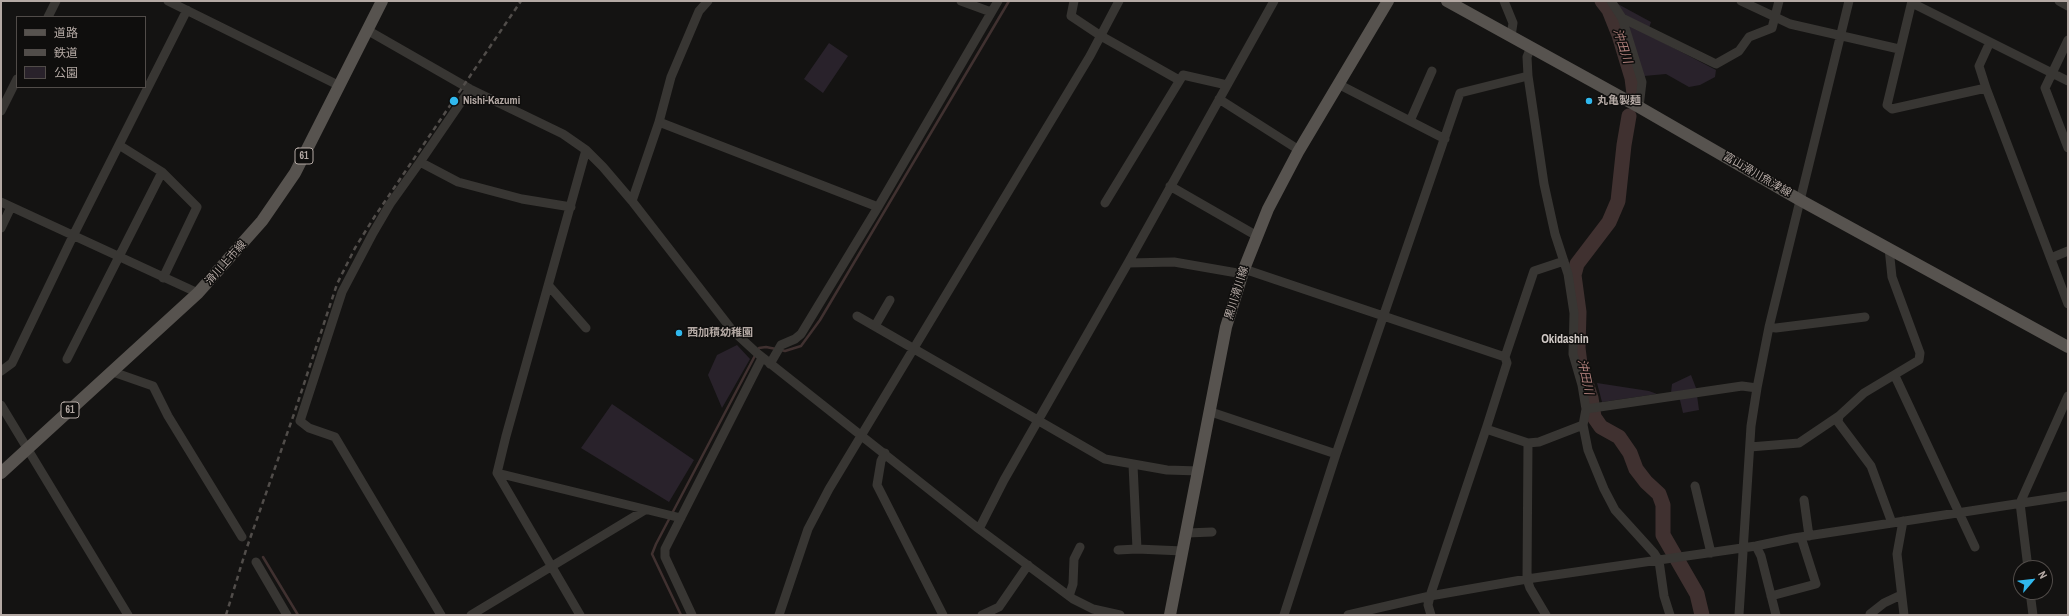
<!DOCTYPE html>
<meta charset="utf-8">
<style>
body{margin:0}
#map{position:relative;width:2069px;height:616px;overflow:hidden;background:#141312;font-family:"Archivo Narrow","Noto Sans JP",sans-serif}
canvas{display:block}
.frame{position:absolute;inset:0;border:2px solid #b4a9a4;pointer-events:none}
.legend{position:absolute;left:16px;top:16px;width:130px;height:72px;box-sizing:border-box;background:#0f0e0d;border:1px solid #514c49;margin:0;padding:5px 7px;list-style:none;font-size:12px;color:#b4a9a4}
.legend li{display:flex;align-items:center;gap:8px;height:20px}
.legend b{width:20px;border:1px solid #514c49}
.north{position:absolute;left:2013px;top:560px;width:40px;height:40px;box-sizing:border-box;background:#0f0e0d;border:1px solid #514c49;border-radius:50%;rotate:62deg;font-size:11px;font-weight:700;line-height:16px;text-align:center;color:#b4a9a4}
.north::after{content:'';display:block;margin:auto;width:14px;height:18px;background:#30b8ee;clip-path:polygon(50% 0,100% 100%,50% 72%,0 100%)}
</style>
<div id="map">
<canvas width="2069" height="616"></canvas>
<div class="frame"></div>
<ul class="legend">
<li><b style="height:5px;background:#57534f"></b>道路</li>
<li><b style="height:5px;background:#514d4a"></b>鉄道</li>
<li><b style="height:11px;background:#29222b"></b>公園</li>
</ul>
<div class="north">N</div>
</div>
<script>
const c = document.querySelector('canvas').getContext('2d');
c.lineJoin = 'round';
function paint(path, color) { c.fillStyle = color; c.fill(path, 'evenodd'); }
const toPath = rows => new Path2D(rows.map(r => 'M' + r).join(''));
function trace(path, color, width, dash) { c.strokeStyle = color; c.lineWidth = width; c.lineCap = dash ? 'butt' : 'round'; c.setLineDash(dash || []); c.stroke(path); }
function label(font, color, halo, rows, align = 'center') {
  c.font = font + ' "Archivo Narrow","Noto Sans JP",sans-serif'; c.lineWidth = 3; c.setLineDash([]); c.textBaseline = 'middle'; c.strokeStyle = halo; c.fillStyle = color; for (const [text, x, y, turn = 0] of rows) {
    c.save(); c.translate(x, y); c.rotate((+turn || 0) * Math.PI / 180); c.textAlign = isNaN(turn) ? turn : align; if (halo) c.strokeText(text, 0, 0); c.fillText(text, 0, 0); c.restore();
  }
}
paint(toPath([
 [1616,3,1651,22,1649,28,1625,17],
 [1632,26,1716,70,1715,77,1700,85,1689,87,1666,74,1644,76,1628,28],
 [829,43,848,56,823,93,804,79],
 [737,345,750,359,722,408,708,375,717,355],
 [1691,375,1696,388,1699,410,1683,413,1680,400,1671,393,1672,384],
 [1597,383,1649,391,1657,394,1602,402],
 [612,404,694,460,669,502,581,448]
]), '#29222b');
trace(toPath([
 [781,350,785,351,801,346,820,320,1009,1],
 [263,557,298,615],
 [681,615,652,554,656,544,759,348,766,347,776,349]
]), '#403130', 2.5);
trace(toPath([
 [1602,1,1609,10,1619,35,1632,78,1634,94],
 [1629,116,1624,145,1618,201,1609,222,1577,264,1574,275,1579,312,1578,348,1580,364,1591,398,1594,417,1601,427,1619,437,1630,453,1636,469,1646,482,1659,494,1663,505,1663,535,1697,594,1702,615]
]), '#403130', 15);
trace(toPath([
 [168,1,340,86],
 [961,1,991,12],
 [1074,1,1071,16,1101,36,1179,80],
 [1504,1,1513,23,1511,36],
 [1611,1,1622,18,1642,82,1639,107],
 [1741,1,1790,24,1899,49],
 [1912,1,1887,105,1892,109,1986,88],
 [2059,1,2068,6],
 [1912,3,2068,81],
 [48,17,56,1],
 [1622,18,1716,64,1739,51,1749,37,1772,28,1779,1],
 [367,30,470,89,563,134,586,150,603,167,632,201,732,330,757,353,979,529,1073,599,1093,609,1120,615],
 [2068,40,2045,88,2068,148],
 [1990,42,1979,66,1986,88,2068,304],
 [1531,47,1527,57,1528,76,1544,184,1555,234,1568,274,1574,313,1573,354,1582,385,1586,409,1583,425,1588,450,1604,489,1615,510,1654,553,1659,561,1664,596,1670,615],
 [1338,84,1445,139],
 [470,89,420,162,458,182,522,199,571,207],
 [1219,99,1299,150],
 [1,111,17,79],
 [1410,121,1432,71],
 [659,122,878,207],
 [119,145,162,172,197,207,163,278],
 [420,162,390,204,373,233,342,292,300,421,309,428,335,437,441,615],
 [1170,186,1257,236],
 [632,201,659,122,671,77,699,11,708,1],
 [1,202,198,293],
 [1105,203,1183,75,1227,85],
 [1,228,11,207],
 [1889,248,1892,277,1920,353,1919,360,1864,393,1839,416,1838,422,1871,466,1892,523],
 [2051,258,2068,251],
 [1564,261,1534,271,1505,357,1507,363,1486,429,1528,443,1539,442,1583,425],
 [1128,263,1174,262,1243,274],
 [1244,269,1505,357],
 [549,286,586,328],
 [857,316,1105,459,1167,470,1199,471],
 [875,326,890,300],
 [1769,327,1776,328,1865,317],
 [67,359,162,172],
 [770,364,781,345,795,339,801,334,878,207,998,1],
 [1,371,12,363,73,236,187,10],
 [113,372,153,386,168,416,242,537],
 [1895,376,1975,547],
 [1,405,128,615],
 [1586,409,1742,386,1757,388],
 [1211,412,1336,454,1460,93,1528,76],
 [1528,443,1527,579,1530,588,1546,615],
 [1750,447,1799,443,1839,416],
 [885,453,881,461,877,485,943,615],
 [1133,465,1137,549,1183,551],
 [497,473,681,518],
 [1695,486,1711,553],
 [1804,500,1809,536],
 [1903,521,1897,554,1904,615],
 [979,529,1004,480,1128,263,1274,1],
 [1187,533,1212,532],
 [1756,546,1761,556,1776,615],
 [1118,550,1137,549],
 [256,562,287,615],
 [2028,568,2020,503,2068,396],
 [2030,592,2033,615],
 [1069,596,1073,584,1074,559,1080,547],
 [1771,596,1816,584,1801,537],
 [1870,614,1884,603,1901,595],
 [471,615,645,510],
 [580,615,497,473,506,436,586,150],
 [692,615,665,557,665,549,762,358],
 [779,615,808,529,829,489,1090,56,1119,1],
 [982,615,999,607,1028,565],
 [1284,615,1336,454],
 [1348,615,1430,596,1527,579,1756,546,1794,538,2068,496],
 [1431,615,1428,605,1430,596,1486,429],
 [1739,615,1751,426,1757,388,1769,327,1849,1]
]), '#383633', 9);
trace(toPath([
 [1447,1,1639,107,1800,200,2068,347],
 [1,473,198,293,262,221,295,173,382,1],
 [1170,615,1226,327,1244,269,1268,209,1298,152,1388,1]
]), '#57534f', 12);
trace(toPath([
 [226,615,246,550,294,414,337,284,355,248,375,216,521,1]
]), '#514d4a', 2.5, [5, 4]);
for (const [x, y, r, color] of [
 [454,101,5,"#30b8ee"],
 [1589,101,4,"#30b8ee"],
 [679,333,4,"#30b8ee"]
]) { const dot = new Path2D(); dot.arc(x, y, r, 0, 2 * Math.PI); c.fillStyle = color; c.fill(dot); trace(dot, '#0f0e0d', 1.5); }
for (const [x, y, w] of [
 [304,156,18],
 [70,410,18]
]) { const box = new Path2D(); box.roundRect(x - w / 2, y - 8, w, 16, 3); c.fillStyle = '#0f0e0d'; c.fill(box); trace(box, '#b4a9a4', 1); }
label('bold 10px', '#b4a9a4', null, [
 ["61",304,156],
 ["61",70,410]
]);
label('bold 11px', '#b4a9a4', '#0f0e0d', [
 ["Nishi-Kazumi",463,101],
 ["丸亀製麺",1597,101],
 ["西加積幼稚園",687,333]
], 'left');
label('11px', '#b4a9a4', '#0f0e0d', [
 ["富山滑川魚津線",1757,175,30],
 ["滑川上市線",226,263,-48],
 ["黒川滑川線",1237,293,-73]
]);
label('italic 12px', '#af7f7b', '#0f0e0d', [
 ["沖田川",1622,46,72],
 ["沖田川",1585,377,78]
]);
label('bold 12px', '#d0c9c5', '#0f0e0d', [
 ["Okidashin",1565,340]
]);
</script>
